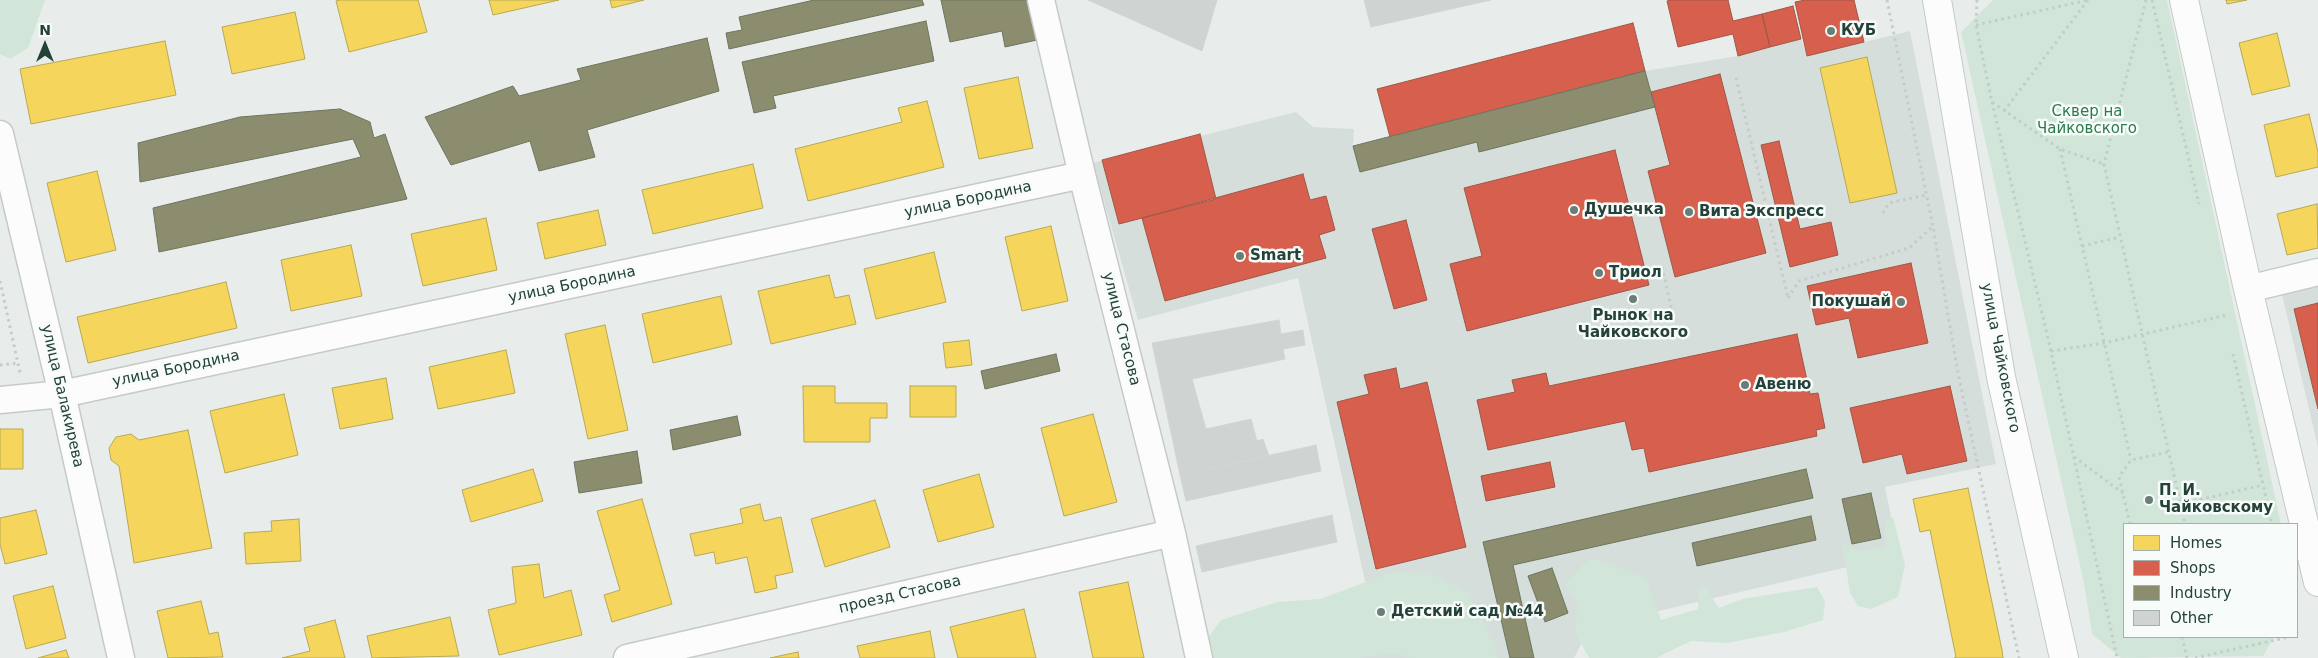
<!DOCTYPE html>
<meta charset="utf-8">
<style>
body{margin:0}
#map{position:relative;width:2318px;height:658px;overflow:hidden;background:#e8edeb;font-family:"DejaVu Sans",sans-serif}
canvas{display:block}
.legend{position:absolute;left:2123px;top:523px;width:175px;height:115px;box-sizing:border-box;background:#f7fbf9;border:1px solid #a3b1ad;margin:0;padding:6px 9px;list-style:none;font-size:15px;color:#24423a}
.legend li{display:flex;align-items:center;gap:10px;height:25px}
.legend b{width:25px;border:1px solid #a3b1ad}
.north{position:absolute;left:20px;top:20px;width:50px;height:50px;-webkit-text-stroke:4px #f7fbf9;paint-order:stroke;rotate:0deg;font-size:14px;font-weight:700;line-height:20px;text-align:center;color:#24423a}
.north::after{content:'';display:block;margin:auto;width:18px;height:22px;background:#24423a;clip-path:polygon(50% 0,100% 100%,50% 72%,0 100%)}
</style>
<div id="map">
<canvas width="2318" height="658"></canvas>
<ul class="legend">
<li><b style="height:14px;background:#f6d55c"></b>Homes</li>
<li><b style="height:14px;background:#d6604d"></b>Shops</li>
<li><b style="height:14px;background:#8c8c6e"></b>Industry</li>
<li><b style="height:14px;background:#cfd4d2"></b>Other</li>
</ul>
<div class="north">N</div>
</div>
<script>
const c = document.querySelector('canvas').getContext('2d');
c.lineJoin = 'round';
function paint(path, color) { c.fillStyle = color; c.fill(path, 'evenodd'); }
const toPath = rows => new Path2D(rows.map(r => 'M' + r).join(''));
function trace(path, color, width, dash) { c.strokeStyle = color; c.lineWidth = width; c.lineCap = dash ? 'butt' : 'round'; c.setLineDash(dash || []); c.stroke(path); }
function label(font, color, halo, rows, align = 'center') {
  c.font = font + ' "DejaVu Sans",sans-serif'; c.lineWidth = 5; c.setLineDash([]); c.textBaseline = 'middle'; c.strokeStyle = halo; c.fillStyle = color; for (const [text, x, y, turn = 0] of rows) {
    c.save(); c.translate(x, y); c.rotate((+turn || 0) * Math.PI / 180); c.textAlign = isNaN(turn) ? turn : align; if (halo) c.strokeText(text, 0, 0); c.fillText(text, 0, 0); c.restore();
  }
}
paint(toPath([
 [1910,31,1996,464,1885,487,1899,555,1590,627,1574,658,1223,658,1368,595,1298,278,1138,320,1093,163,1296,112,1313,127,1354,129,1353,146,1645,71,1738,56,1801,39,1807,56],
 [2318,259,2318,447,2276,269]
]), '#d6dedb');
paint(toPath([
 [0,0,45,0,28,48,10,59,0,54],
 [1993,0,2167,0,2281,524,2124,524,2124,637,2274,637,2263,656,2121,658,2092,634,2084,583,1961,32],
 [1893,517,1905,565,1898,597,1871,609,1858,606,1850,593,1842,542,1858,551,1886,546,1885,523],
 [1588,560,1600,560,1646,579,1661,620,1698,609,1699,590,1704,585,1719,608,1742,599,1817,587,1825,601,1823,620,1784,632,1727,643,1691,641,1656,658,1589,658,1576,634,1577,602,1565,584],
 [1393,572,1429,573,1467,592,1495,648,1497,658,1409,658,1395,653,1358,658,1209,658,1205,642,1221,620,1277,602,1320,599]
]), '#d1e6d8');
const homes = toPath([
 [339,0,418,0,427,32,349,52,336,1,339,0],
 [489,0,559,0,493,15,489,0],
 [610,0,644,0,612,8,610,0],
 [2226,0,2247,0,2227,4,2226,0],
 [295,12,305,59,232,74,222,27,295,12],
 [2277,33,2290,86,2252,95,2239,43,2277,33],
 [165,41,176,95,31,124,20,69,165,41],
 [1867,57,1897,193,1850,203,1820,68,1867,57],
 [1018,77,1033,148,979,159,964,88,1018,77],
 [927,101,944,167,808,201,795,149,902,122,898,108,927,101],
 [2309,114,2318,152,2318,167,2276,177,2264,125,2309,114],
 [753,164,763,208,653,234,642,190,753,164],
 [97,171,116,250,66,262,47,183,97,171],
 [2317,204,2318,248,2287,255,2277,214,2317,204],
 [598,210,606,245,545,259,537,223,598,210],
 [486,218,497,270,423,286,411,234,486,218],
 [1051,226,1068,301,1022,311,1005,237,1051,226],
 [351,245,362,296,291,311,281,260,351,245],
 [934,252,946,302,876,319,864,269,934,252],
 [829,275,835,298,849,295,856,324,771,344,758,291,829,275],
 [226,282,237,328,88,363,77,317,226,282],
 [721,296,732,344,653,363,642,314,721,296],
 [605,325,628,430,588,439,565,334,605,325],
 [969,340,972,365,946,368,943,343,969,340],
 [506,350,515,393,438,409,429,367,506,350],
 [386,378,393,419,340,429,332,388,386,378],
 [803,386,835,386,835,403,887,403,887,418,870,418,870,442,804,442,803,386],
 [910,386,956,386,956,417,910,417,910,386],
 [284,394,298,455,225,473,210,411,284,394],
 [1093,414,1117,502,1064,516,1041,428,1093,414],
 [0,429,23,429,23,469,0,469,0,429],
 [188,430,212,548,134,563,119,466,111,460,109,448,116,437,131,434,139,440,188,430],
 [533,469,543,501,471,522,462,490,533,469],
 [979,474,994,527,938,542,923,490,979,474],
 [1968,488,2002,650,2003,658,1954,658,1956,657,1930,530,1920,532,1913,499,1968,488],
 [642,499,672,604,612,622,604,595,620,590,597,511,642,499],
 [875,500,890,547,825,567,811,519,875,500],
 [760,504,764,521,781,517,793,572,775,576,777,588,755,593,747,557,716,564,714,552,695,556,690,534,743,523,740,509,760,504],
 [36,510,47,554,5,564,0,544,0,518,36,510],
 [299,519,301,561,246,564,244,533,272,531,271,521,299,519],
 [539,564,544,598,571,590,582,635,499,655,488,610,516,603,512,567,539,564],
 [1128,582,1144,658,1093,658,1079,592,1128,582],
 [53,586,66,638,26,649,13,596,53,586],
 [201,601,209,634,218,632,223,657,168,658,157,611,201,601],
 [1024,609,1036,658,958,658,950,627,1024,609],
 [450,617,459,656,372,658,367,636,450,617],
 [335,620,345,658,282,658,310,651,304,628,335,620],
 [930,631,935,658,860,658,857,646,930,631],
 [66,650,69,658,38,658,66,650],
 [798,652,799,658,770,658,798,652]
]);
paint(homes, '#f6d55c');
trace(homes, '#b7a952', 1);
const shops = toPath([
 [1671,0,1728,0,1733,21,1762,14,1770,47,1738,56,1733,34,1678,47,1667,1,1671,0],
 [1805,0,1854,0,1864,42,1807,56,1795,2,1805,0],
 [1793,6,1801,39,1770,47,1762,14,1793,6],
 [1633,23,1645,71,1390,137,1377,89,1633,23],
 [1720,74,1766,253,1675,277,1648,171,1670,165,1651,92,1720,74],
 [1200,134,1216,199,1119,224,1102,160,1200,134],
 [1779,141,1800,229,1831,222,1838,255,1790,267,1761,145,1779,141],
 [1615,150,1649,285,1467,331,1450,264,1482,256,1464,188,1615,150],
 [1303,174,1310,200,1326,196,1335,230,1319,235,1326,258,1165,301,1142,218,1303,174],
 [1406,220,1427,300,1394,309,1372,229,1406,220],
 [1911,263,1928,343,1858,358,1849,318,1816,325,1807,286,1911,263],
 [2318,303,2318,409,2294,309,2318,303],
 [1797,334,1810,394,1818,393,1825,428,1816,430,1817,436,1649,472,1644,448,1632,450,1625,421,1488,450,1477,400,1515,392,1512,380,1546,373,1549,386,1797,334],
 [1396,368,1400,389,1427,382,1466,547,1376,569,1337,402,1369,394,1364,375,1396,368],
 [1950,386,1967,461,1907,474,1902,454,1863,463,1850,408,1950,386],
 [1550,462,1555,487,1486,501,1481,476,1550,462]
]);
paint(shops, '#d6604d');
trace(shops, '#a15747', 1);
const industry = toPath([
 [814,0,922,0,924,5,729,49,726,33,742,30,739,17,814,0],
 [941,0,1029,0,1037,40,1005,47,1002,31,950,42,941,0],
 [926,21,934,61,773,96,776,108,754,113,742,62,926,21],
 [707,38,719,91,587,130,595,157,539,171,530,141,451,165,425,117,513,86,519,96,581,80,577,69,707,38],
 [1645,71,1655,107,1479,152,1477,142,1360,172,1353,146,1645,71],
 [340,109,370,122,374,138,385,134,407,199,159,252,153,208,361,157,353,139,140,182,138,143,240,117,340,109],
 [1056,354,1060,371,985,389,981,371,1056,354],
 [737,416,741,435,673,450,670,430,737,416],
 [637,451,642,483,579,493,574,462,637,451],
 [1806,469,1813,498,1513,565,1534,658,1510,658,1483,542,1806,469],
 [1871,493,1881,538,1852,544,1842,499,1871,493],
 [1811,516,1816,540,1697,566,1692,543,1811,516],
 [1552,568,1568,613,1545,622,1528,576,1552,568]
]);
paint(industry, '#8c8c6e');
trace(industry, '#6d765e', 1);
const building = toPath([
 [1088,0,1217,0,1202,51,1088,0],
 [1364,0,1491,0,1371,27,1364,0],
 [1279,320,1281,334,1303,330,1305,345,1283,349,1285,359,1192,379,1206,429,1251,419,1257,441,1263,439,1269,456,1180,475,1152,343,1279,320],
 [1316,445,1321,471,1186,501,1180,475,1316,445],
 [1332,515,1337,542,1202,572,1196,546,1332,515]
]);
paint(building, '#cfd4d2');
trace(building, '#d1d6d4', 1);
const minor = toPath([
 [1041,0,1082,175,1172,533,1199,658],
 [0,134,62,394,121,658],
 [2248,289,2318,272],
 [0,400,62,394,1082,175],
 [627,658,1172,533]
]);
const secondary = toPath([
 [1937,0,2001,377,2064,658],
 [2184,0,2248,289,2318,582]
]);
trace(minor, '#c5cac8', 29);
trace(secondary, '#c3cbc8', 30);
trace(toPath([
 [1887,0,1933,227,1958,373,2019,658],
 [1977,0,1976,25,1992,102,2060,149,2104,164],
 [2146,0,2104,164,2185,524],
 [2152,0,2199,204],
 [1976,25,2088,0],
 [1736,78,1788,298],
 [1992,102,2051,351,2117,658],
 [2004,111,2088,0],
 [2060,149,2131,460],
 [1883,213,1889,203,1926,195],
 [2082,246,2120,237],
 [1662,267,1675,324],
 [0,281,20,373],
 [1788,298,1799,281,1909,248,1932,227],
 [2051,351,2104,343,2227,315],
 [2233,354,2272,524],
 [0,365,19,363],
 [2074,457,2123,493],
 [2181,504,2263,485],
 [2130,524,2119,477,2131,460,2169,452],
 [2297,631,2297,635],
 [2182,637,2187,658],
 [2195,658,2289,637]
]), '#c3ccca', 3, [2.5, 4]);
trace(minor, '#fcfcfc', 26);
trace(secondary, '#fcfcfc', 28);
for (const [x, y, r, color] of [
 [1831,31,5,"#697e78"],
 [1574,210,5,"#697e78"],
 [1689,212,5,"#697e78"],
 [1240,256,5,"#697e78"],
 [1599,273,5,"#697e78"],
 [1633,299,5,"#697e78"],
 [1901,302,5,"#697e78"],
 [1745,385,5,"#697e78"],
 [2149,500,5,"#697e78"],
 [1381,612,5,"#697e78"]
]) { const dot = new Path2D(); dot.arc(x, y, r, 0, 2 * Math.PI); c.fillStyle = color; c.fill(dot); trace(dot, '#f7fbf9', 2); }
label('bold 15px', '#24423a', '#f7fbf9', [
 ["КУБ",1841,31],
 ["Душечка",1584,210],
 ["Вита Экспресс",1699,212],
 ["Smart",1250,256],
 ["Триол",1609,273],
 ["Покушай",1891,302,"right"],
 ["Рынок на",1633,316,"center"],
 ["Чайковского",1633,333,"center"],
 ["Авеню",1755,385],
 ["П. И.",2159,491],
 ["Чайковскому",2159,508],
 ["Детский сад №44",1391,612]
], 'left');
label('15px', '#2d7a4b', '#f7fbf9', [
 ["Сквер на",2087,112],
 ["Чайковского",2087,129]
]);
label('15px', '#24423a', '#f7fbf9', [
 ["улица Бородина",968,200,-12],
 ["улица Бородина",572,285,-12],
 ["улица Стасова",1121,329,76],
 ["улица Чайковского",2000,358,79],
 ["улица Бородина",176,369,-12],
 ["улица Балакирева",62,396,77],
 ["проезд Стасова",900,595,-13]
]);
</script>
